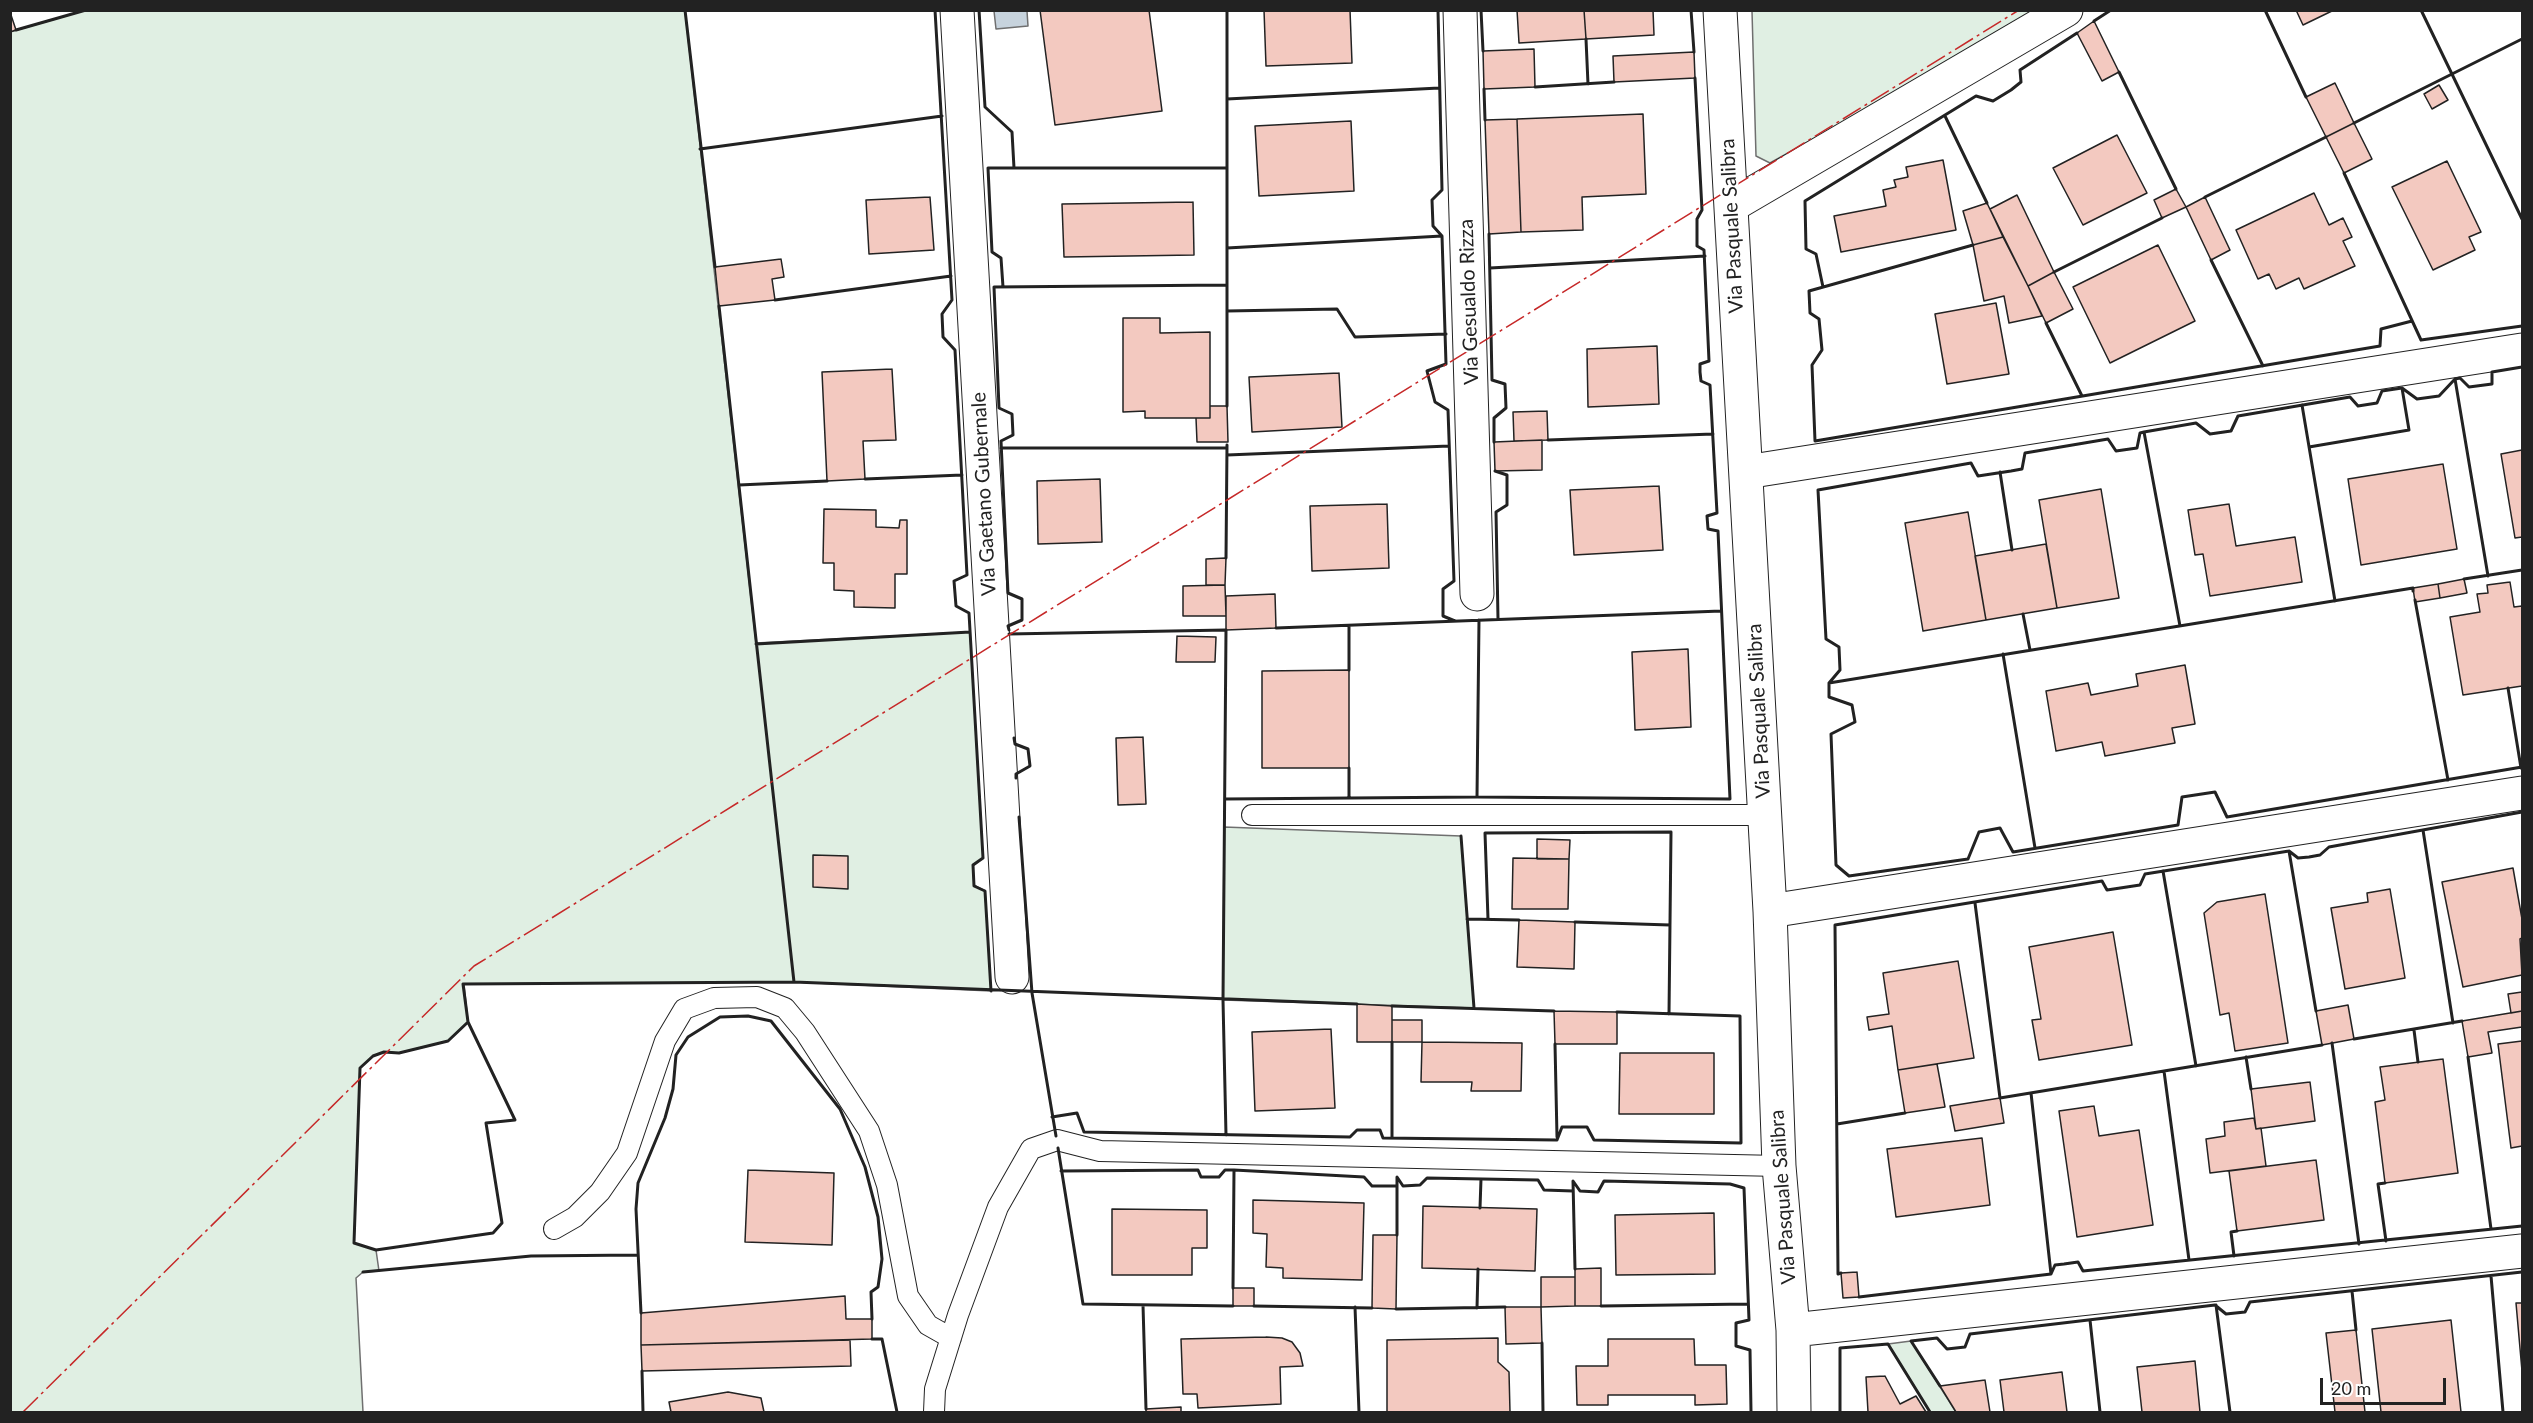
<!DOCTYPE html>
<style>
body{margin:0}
#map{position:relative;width:2533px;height:1423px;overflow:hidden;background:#fff;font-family:Lato,sans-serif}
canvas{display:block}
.frame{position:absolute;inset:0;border:12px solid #222;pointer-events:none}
.scale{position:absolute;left:2320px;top:1378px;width:126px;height:27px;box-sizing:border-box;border:3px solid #222;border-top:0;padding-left:8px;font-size:18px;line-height:21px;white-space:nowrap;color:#222;-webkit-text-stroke:4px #fff;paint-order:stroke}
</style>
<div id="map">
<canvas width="2533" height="1423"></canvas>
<div class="frame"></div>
<div class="scale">20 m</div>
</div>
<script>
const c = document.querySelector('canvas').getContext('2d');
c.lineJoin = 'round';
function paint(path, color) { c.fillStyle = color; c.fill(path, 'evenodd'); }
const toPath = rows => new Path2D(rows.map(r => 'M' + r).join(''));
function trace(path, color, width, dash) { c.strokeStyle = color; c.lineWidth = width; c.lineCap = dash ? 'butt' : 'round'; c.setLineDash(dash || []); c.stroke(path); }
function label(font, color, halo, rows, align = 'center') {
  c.font = font + ' Lato,sans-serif'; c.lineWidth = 4.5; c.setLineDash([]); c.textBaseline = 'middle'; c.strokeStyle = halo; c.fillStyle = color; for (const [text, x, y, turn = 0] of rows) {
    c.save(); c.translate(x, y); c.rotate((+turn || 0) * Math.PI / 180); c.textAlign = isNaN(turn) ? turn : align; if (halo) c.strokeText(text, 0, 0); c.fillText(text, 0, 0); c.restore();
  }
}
const green = toPath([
 [86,10,685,11,756,643,970,632,983,858,973,866,974,885,985,891,991,991,794,982,464,984,468,1022,448,1041,399,1053,384,1052,373,1056,360,1068,354,1243,376,1250,379,1271,363,1272,356,1278,363,1412,11,1412,10,32,86,10],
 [1752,11,2044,11,1770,163,1756,156,1752,11],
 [1224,827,1461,836,1474,1008,1223,1000,1224,827],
 [1911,1341,1956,1412,1930,1412,1888,1344,1911,1341]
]);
paint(green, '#e0efe3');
trace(green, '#6f6f6f', 1.5);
const water = toPath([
 [994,11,1027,11,1028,26,996,29,994,11]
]);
paint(water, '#c7d3dd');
trace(water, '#6f6f6f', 1.5);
const building = toPath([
 [1040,10,1149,10,1162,111,1055,125,1040,10],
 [1264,10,1350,10,1352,63,1266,66,1264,10],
 [1517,10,1584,10,1586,39,1519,43,1517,10],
 [1584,10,1653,10,1654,35,1586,39,1584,10],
 [2296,10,2334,10,2303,25,2296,10],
 [10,12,16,30,10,32,10,12],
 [2094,21,2119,72,2102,81,2077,33,2094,21],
 [1534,49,1535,87,1484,89,1483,51,1534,49],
 [1694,52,1695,78,1614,82,1613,56,1694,52],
 [2335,83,2354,123,2326,137,2306,97,2335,83],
 [2439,85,2448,100,2432,109,2424,94,2439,85],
 [1643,114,1646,194,1582,197,1583,230,1521,232,1517,119,1643,114],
 [1517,119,1521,232,1489,234,1485,120,1517,119],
 [1351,121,1354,191,1259,196,1255,126,1351,121],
 [2354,123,2372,159,2344,173,2326,137,2354,123],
 [2117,135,2147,193,2083,225,2053,168,2117,135],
 [1943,160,1956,230,1841,252,1834,216,1886,206,1883,190,1896,187,1894,180,1908,177,1906,167,1943,160],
 [2447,161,2481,232,2469,237,2475,250,2433,270,2392,187,2447,161],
 [2176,189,2186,207,2162,218,2154,200,2176,189],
 [2314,193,2329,225,2343,218,2352,237,2343,241,2355,266,2304,289,2299,278,2276,289,2269,274,2258,279,2236,230,2314,193],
 [2017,195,2054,272,2028,286,1990,209,2017,195],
 [930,197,934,250,869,254,866,200,930,197],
 [2205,197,2230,250,2211,260,2186,207,2205,197],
 [1193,202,1194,255,1064,257,1062,204,1193,202],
 [1987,203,2003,237,1973,245,1963,211,1987,203],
 [2003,237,2028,286,2042,316,2009,323,2004,296,1984,301,1973,245,2003,237],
 [2158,245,2195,321,2110,363,2073,287,2158,245],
 [781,259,784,277,772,279,775,300,719,306,715,267,781,259],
 [2054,272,2073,309,2046,323,2028,286,2054,272],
 [1996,303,2009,374,1947,384,1935,314,1996,303],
 [1123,318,1160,318,1160,333,1210,332,1210,418,1145,418,1145,411,1123,412,1123,318],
 [1657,346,1659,404,1588,407,1587,349,1657,346],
 [892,369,896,440,863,441,865,479,827,481,822,372,892,369],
 [1339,373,1342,427,1252,432,1249,377,1339,373],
 [1210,406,1227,406,1228,442,1197,442,1196,418,1210,418,1210,406],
 [1547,411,1548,440,1514,441,1513,412,1547,411],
 [1542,440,1542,470,1495,471,1494,442,1542,440],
 [2522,450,2522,537,2515,538,2501,454,2522,450],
 [2443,464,2457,549,2361,565,2348,479,2443,464],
 [1100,479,1102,542,1038,544,1037,481,1100,479],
 [1659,486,1663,550,1574,555,1570,490,1659,486],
 [2101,489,2119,598,2057,608,2039,500,2101,489],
 [1387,504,1389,568,1312,571,1310,506,1387,504],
 [2229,504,2236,546,2295,537,2302,582,2210,596,2203,554,2195,555,2188,510,2229,504],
 [824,509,876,510,876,527,899,528,900,520,907,520,907,574,895,574,895,608,854,607,854,591,834,590,834,563,823,563,824,509],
 [1968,512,1986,620,1923,631,1905,523,1968,512],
 [2046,544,2057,608,1986,620,1975,556,2046,544],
 [1226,558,1225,585,1206,585,1206,559,1226,558],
 [2464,579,2467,593,2440,598,2438,584,2464,579],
 [2510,582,2514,607,2522,606,2522,686,2463,695,2450,617,2480,612,2477,594,2488,593,2487,585,2510,582],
 [2438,584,2440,598,2415,602,2413,588,2438,584],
 [1225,585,1226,616,1183,616,1183,586,1225,585],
 [1275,594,1276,628,1226,630,1226,596,1275,594],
 [1177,636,1216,637,1215,662,1176,662,1177,636],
 [1688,649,1691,727,1635,730,1632,652,1688,649],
 [2185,665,2195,724,2172,728,2175,743,2105,756,2102,742,2056,751,2046,691,2088,683,2091,695,2138,686,2136,674,2185,665],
 [1349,670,1349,768,1262,768,1262,671,1349,670],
 [1143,737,1146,804,1118,805,1116,738,1143,737],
 [1537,839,1570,840,1569,859,1537,859,1537,839],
 [813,855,848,856,848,889,813,887,813,855],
 [1513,858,1569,859,1568,909,1512,909,1513,858],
 [2513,868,2522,919,2522,938,2520,939,2522,975,2463,987,2442,882,2513,868],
 [2390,889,2405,978,2345,989,2331,908,2368,902,2367,893,2390,889],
 [2265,894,2288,1043,2235,1051,2229,1013,2220,1015,2204,913,2217,902,2265,894],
 [1519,920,1575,922,1574,969,1517,967,1519,920],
 [2113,932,2132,1045,2039,1060,2032,1020,2041,1019,2029,947,2113,932],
 [1958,961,1974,1058,1898,1070,1892,1026,1869,1030,1867,1017,1889,1014,1883,973,1958,961],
 [2522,992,2522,1011,2511,1013,2508,994,2522,992],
 [1357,1004,1392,1006,1392,1042,1357,1042,1357,1004],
 [2348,1005,2354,1039,2322,1045,2316,1011,2348,1005],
 [1554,1011,1617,1012,1617,1044,1555,1044,1554,1011],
 [2522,1011,2522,1027,2488,1032,2492,1053,2468,1057,2462,1021,2522,1011],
 [1392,1020,1422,1020,1422,1042,1392,1042,1392,1020],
 [1331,1029,1335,1108,1255,1111,1252,1032,1331,1029],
 [2522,1041,2522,1146,2511,1148,2498,1044,2522,1041],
 [1422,1042,1522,1043,1521,1091,1471,1091,1472,1082,1421,1082,1422,1042],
 [1620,1053,1714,1053,1714,1114,1619,1114,1620,1053],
 [2443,1059,2458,1173,2385,1183,2375,1102,2385,1100,2380,1067,2443,1059],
 [1937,1064,1945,1107,1905,1113,1898,1070,1937,1064],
 [2310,1082,2315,1121,2256,1129,2251,1089,2310,1082],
 [2000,1098,2004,1123,1955,1131,1950,1106,2000,1098],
 [2094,1106,2099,1136,2139,1130,2153,1225,2077,1237,2059,1111,2094,1106],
 [2254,1118,2256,1129,2261,1128,2266,1166,2210,1173,2206,1139,2225,1136,2224,1122,2254,1118],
 [1982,1138,1990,1205,1896,1217,1887,1149,1982,1138],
 [2316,1160,2324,1220,2237,1231,2229,1171,2316,1160],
 [748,1170,834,1173,832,1245,745,1242,748,1170],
 [1253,1200,1364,1203,1362,1280,1283,1278,1283,1268,1266,1267,1267,1234,1253,1233,1253,1200],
 [1423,1206,1537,1209,1535,1271,1422,1268,1423,1206],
 [1112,1209,1207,1210,1207,1248,1192,1248,1192,1275,1112,1275,1112,1209],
 [1714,1213,1715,1274,1616,1275,1615,1215,1714,1213],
 [1373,1235,1397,1235,1396,1309,1372,1308,1373,1235],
 [1601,1268,1601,1306,1575,1306,1575,1269,1601,1268],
 [1857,1272,1859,1297,1843,1298,1841,1273,1857,1272],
 [1541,1277,1575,1277,1575,1306,1541,1307,1541,1277],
 [1233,1288,1254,1288,1254,1306,1233,1306,1233,1288],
 [845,1296,846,1319,872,1319,872,1339,641,1345,641,1313,845,1296],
 [2516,1303,2522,1303,2522,1371,2516,1303],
 [1505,1307,1541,1307,1542,1343,1506,1344,1505,1307],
 [2451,1320,2461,1412,2381,1412,2372,1329,2451,1320],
 [2356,1330,2365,1412,2335,1412,2326,1333,2356,1330],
 [1266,1337,1282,1338,1292,1342,1300,1353,1303,1366,1280,1367,1281,1404,1198,1408,1197,1394,1183,1394,1181,1339,1266,1337],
 [1498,1338,1498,1362,1509,1372,1510,1412,1387,1412,1387,1340,1498,1338],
 [1608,1339,1694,1339,1695,1365,1726,1365,1727,1404,1695,1405,1695,1395,1608,1395,1608,1405,1577,1405,1576,1366,1608,1366,1608,1339],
 [850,1340,851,1366,642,1371,641,1345,850,1340],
 [2195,1361,2200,1412,2142,1412,2137,1367,2195,1361],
 [2062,1372,2067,1412,2004,1412,2000,1380,2062,1372],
 [1885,1376,1900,1404,1916,1396,1926,1412,1868,1412,1866,1377,1885,1376],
 [1985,1380,1990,1412,1956,1412,1940,1386,1985,1380],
 [728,1392,761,1398,764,1412,671,1412,669,1402,728,1392],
 [1181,1407,1181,1412,1146,1412,1146,1409,1181,1407]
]);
paint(building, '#f3c9c0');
trace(building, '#222', 1.5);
const service = toPath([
 [1252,815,1765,815],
 [554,1229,575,1217,600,1192,627,1153,665,1041,684,1009,714,998,757,997,785,1008,805,1032,869,1131,887,1185,908,1296,928,1325,951,1338],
 [934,1412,935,1389,958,1315,998,1207,1031,1149,1057,1140,1100,1151,1779,1166]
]);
const minor = toPath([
 [957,10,1012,977],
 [1460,10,1477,594],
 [1720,10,1770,911,1779,1166,1793,1330,1794,1412],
 [1731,206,2066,10],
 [1746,472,2522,350],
 [1770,911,2522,793],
 [1793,1330,2522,1251]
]);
trace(service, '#222', 22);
trace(minor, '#222', 35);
trace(service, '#fff', 20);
trace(minor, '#fff', 33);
trace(toPath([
 [685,10,715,267],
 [935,10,952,300,942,314,943,337,955,350,967,575,954,581,956,606,969,613,983,858,973,865,974,886,985,891,991,991],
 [979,10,985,107,1012,132,1014,168],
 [1227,10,1227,406],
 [1438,10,1442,190,1432,200,1433,226,1442,236,1446,364,1427,371,1435,402,1448,410,1454,581,1443,589,1443,616,1455,621],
 [1481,10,1483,51],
 [1691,10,1694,52],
 [2265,10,2306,97],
 [2421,10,2522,219],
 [2094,21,2111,10],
 [16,30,86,10],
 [1586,39,1588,84],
 [2119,72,2176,189],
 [1535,87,1614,82],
 [1484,89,1485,120],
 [1227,99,1439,88],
 [1945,116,1987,203],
 [2354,123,2522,39],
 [700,149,942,116],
 [2344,173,2421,340,2522,326],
 [2205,197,2326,137],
 [1489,234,1492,380,1505,384,1506,408,1494,418,1494,442],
 [1973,245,1809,291,1810,313,1819,319,1822,350,1812,365,1815,441,2380,346,2381,329,2412,321],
 [1227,248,1442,236],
 [2211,260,2263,366],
 [1490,268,1705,256],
 [2054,272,2162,218],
 [1003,287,1001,258,992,252,988,168,1227,168],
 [1823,287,1816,254,1806,249,1805,201,1976,96,1993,101,2011,90,2021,82,2020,70,2077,33],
 [775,300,951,276],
 [719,306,794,982],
 [1227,311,1337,309,1355,337,1446,334],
 [2046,323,2082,396],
 [2522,367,2492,372,2492,384,2469,387,2460,378,2455,379,2439,396,2417,399,2402,388,2382,391,2377,403,2358,406,2350,397,2238,416,2231,431,2210,434,2196,423,2144,432,2140,433,2137,448,2116,451,2108,439,2025,453,2022,469,2011,471,1978,476,1971,463,1818,490,1826,639,1839,647,1840,670,1829,683,1829,697,1852,705,1855,722,1831,734,1836,865,1849,876,1968,859,1979,832,2000,828,2013,852,2178,825,2182,797,2215,792,2227,817,2522,767],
 [2455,379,2488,576],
 [2302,405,2335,601],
 [2144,432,2180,626],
 [1548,440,1713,434],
 [2309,447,2409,430,2402,388],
 [1001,448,1227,448],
 [1227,455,1449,446],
 [1495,471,1507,475,1507,505,1496,512,1498,619],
 [2000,472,2012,550],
 [865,479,962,475],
 [739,485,827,481],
 [1226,558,1227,445],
 [2464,579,2522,570],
 [2415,600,2448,780],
 [2023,614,2030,650],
 [1349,626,1349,670],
 [1276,628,1721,611],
 [1009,630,1008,626,1022,620,1022,599,1008,593,1001,441,1013,435,1012,414,999,408,994,287,1227,285],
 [1009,634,1226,630,1223,1000,1226,1135],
 [756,644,970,632],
 [2003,654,2035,848],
 [1829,683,2413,588,2413,591],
 [2508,688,2521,768],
 [1014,738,1015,744,1028,749,1030,766,1016,774,1016,778],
 [1349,768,1349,798],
 [1477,797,1479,620],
 [1225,799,1477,797,1730,799,1718,531,1708,529,1707,516,1717,513,1710,385,1701,381,1700,372,1700,364,1709,361,1704,250,1697,246,1697,219,1702,210,1695,78],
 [1019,817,1032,993,1056,1136],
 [2423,830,2453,1023],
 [1461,836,1474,1008],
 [2289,851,2316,1011],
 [2163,871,2196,1066],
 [1975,903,2000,1098,2322,1045],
 [1467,919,1519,920],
 [1488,919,1485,833,1671,832,1669,1014],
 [1575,922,1670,925],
 [1392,1006,1554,1011],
 [468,1022,448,1041,399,1053,384,1052,373,1056,360,1068,354,1243,376,1250,493,1233,502,1223,486,1123,515,1120,468,1022,463,984,794,982,1357,1004],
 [2414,1030,2418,1062],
 [2354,1039,2462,1021],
 [1392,1042,1392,1138],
 [2332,1043,2359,1244],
 [1555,1044,1557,1137],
 [2246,1057,2251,1089],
 [2468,1057,2491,1229],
 [2164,1071,2189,1260],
 [2031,1093,2051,1274],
 [1052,1117,1077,1113,1084,1132,1350,1137,1357,1130,1380,1130,1383,1138,1557,1140,1562,1127,1587,1127,1594,1140,1741,1143,1740,1016,1617,1012],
 [1837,1124,1905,1113],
 [1058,1148,1083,1304,1233,1306],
 [1061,1171,1198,1170,1201,1177,1219,1177,1225,1170,1234,1170,1364,1177,1372,1186,1396,1186],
 [2385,1183,2378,1184,2386,1241],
 [1480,1208,1481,1179],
 [1397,1235,1397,1177,1403,1186,1420,1185,1427,1178,1538,1180,1544,1190,1573,1191],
 [2234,1256,2231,1232,2237,1231],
 [1575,1269,1573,1181,1580,1191,1598,1192,1604,1181,1730,1184,1744,1188,1749,1320,1736,1323,1736,1346,1750,1350,1751,1412],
 [363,1272,531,1256,637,1255],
 [1841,1273,1838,1274,1835,925,2102,881,2107,890,2140,885,2145,874,2289,851,2298,858,2309,857,2320,855,2329,847,2522,812],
 [2491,1276,2503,1412],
 [1233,1288,1234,1170],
 [2352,1291,2356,1330],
 [1859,1297,2051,1274,2055,1265,2064,1264,2078,1262,2083,1271,2522,1226],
 [1143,1305,1146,1409],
 [2216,1305,2230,1412],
 [1254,1306,1372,1308],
 [1601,1306,1748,1304],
 [1355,1307,1359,1412],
 [1477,1308,1478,1269],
 [1396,1309,1505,1307],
 [641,1313,636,1209,638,1183,665,1118,673,1089,676,1055,688,1037,720,1017,748,1016,771,1021,840,1109,865,1167,878,1217,882,1259,878,1287,871,1292,872,1319],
 [2090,1320,2100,1412],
 [872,1339,882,1339,897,1412],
 [1542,1343,1543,1412],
 [642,1371,643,1412],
 [1940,1386,1911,1341,1937,1338,1947,1349,1965,1347,1970,1334,2215,1305,2226,1314,2245,1312,2250,1302,2522,1272],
 [1840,1412,1840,1348,1888,1344,1930,1412]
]), '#222', 3);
trace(toPath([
 [23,1412,474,966,2019,10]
]), '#c62828', 1.5, [21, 4.5, 3, 4.5]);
label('20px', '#222', '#fff', [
 ["Via Pasquale Salibra",1732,226,-93],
 ["Via Gesualdo Rizza",1469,302,-92],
 ["Via Gaetano Gubernale",984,494,-93],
 ["Via Pasquale Salibra",1759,711,-93],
 ["Via Pasquale Salibra",1783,1197,-94]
]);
</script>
